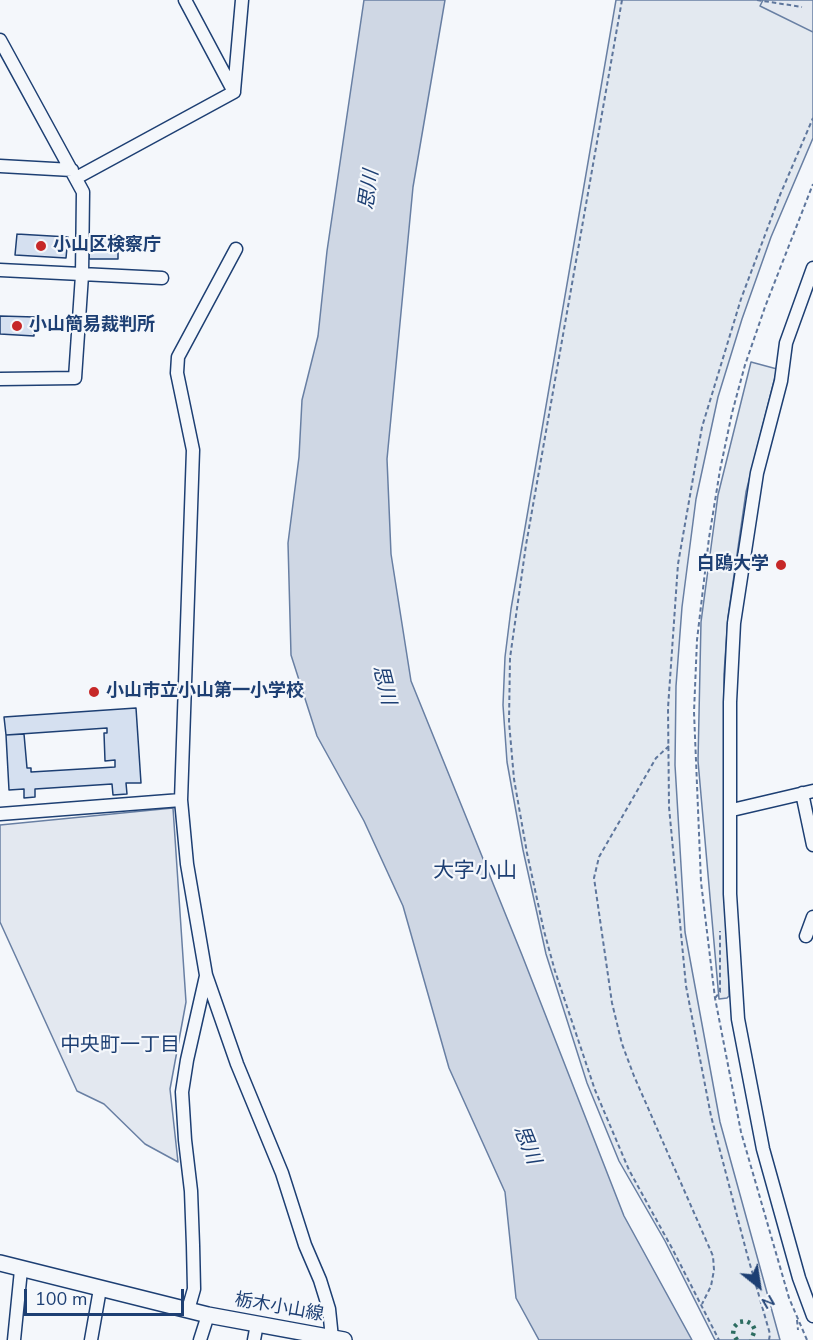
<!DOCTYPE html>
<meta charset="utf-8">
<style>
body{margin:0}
#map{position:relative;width:813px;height:1340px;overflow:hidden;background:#f4f7fb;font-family:"Nunito Sans",sans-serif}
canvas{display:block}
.north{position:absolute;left:729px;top:1256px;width:60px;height:60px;-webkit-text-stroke:4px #f4f7fb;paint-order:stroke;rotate:150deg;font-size:16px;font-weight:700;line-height:24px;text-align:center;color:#1d3f73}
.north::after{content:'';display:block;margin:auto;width:21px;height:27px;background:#1d3f73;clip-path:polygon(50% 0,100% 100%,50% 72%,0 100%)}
.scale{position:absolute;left:24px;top:1289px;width:160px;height:27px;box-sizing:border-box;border:3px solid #1d3f73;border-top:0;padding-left:8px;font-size:18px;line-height:21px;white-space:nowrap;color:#1d3f73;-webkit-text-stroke:4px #f4f7fb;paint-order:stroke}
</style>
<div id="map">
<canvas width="813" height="1340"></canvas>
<div class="north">N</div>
<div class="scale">100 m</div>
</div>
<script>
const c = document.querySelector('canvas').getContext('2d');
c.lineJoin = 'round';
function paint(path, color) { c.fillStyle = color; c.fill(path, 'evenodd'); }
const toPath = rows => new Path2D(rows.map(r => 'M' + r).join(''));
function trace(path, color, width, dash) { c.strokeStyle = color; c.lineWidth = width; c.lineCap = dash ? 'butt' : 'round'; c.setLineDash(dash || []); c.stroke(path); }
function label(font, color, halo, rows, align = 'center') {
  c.font = font + ' "Nunito Sans","Noto Sans JP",sans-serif'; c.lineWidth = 4.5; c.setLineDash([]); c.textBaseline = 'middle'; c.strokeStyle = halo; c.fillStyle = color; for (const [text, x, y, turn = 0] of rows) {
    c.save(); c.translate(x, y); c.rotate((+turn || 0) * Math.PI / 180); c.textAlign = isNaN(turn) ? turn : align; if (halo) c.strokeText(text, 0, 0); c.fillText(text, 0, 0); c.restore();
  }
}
const green = toPath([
 [616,0,813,0,813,138,771,237,742,319,718,397,696,499,682,607,676,686,675,765,685,932,720,1122,780,1340,715,1340,665,1241,619,1161,587,1083,546,954,523,850,507,762,503,705,505,657,511,609,616,0],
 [751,362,777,369,746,492,728,617,724,674,724,738,729,996,727,998,719,999,698,761,701,622,718,495,751,362]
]);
paint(green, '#e3e9f0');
trace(green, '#687fa3', 1.5);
const parking = toPath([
 [763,0,813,0,813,32,760,6,763,0],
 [173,808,186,1002,170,1089,178,1162,145,1144,104,1104,77,1091,0,922,0,825,173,808]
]);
paint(parking, '#e3e8f0');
trace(parking, '#687fa3', 1.5);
const water = toPath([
 [364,0,445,0,413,187,387,459,391,554,411,681,522,955,624,1216,692,1340,539,1340,516,1298,505,1192,449,1068,403,906,364,821,317,736,291,655,288,543,299,457,302,400,318,336,327,251,364,0]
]);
paint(water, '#cfd7e4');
trace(water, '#687fa3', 1.5);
const building = toPath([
 [17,234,68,237,66,258,15,255,17,234],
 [89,235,118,235,118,259,89,259,89,235],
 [0,316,35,317,34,336,0,334,0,316],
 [136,708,141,783,126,783,127,794,113,795,112,784,35,789,35,797,24,798,24,789,9,790,6,735,24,734,27,768,31,768,31,772,115,767,115,760,105,761,104,733,107,733,107,728,6,735,4,717,136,708]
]);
paint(building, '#d5e0f0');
trace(building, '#1d3f73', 1.5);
const minor = toPath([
 [185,0,234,92],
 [0,40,83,192,82,275,75,378,0,379],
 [234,91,242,0],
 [0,166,72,170],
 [76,178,234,92],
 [236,249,178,357,177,373,193,450,181,800,187,864,206,975,237,1064,282,1173,305,1245,320,1280,329,1309,332,1338],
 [813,268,786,343,781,381,757,473,734,623,730,702,730,894,738,1019,763,1149,799,1278,813,1316],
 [0,270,162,278],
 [802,793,813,845],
 [732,810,813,791],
 [0,814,181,800],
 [806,936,813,917],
 [188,1310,194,1289,193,1245,191,1191,185,1140,182,1092,187,1060,206,976],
 [14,1340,21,1270],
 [91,1340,100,1289],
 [200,1340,208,1315],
 [254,1340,257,1324]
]);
const major = toPath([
 [0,1263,208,1315,344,1340]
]);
trace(minor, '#1d3f73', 15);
trace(major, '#1d3f73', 18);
trace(toPath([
 [622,0,526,545,510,658,509,722,514,779,527,853,544,931,555,971,595,1090,629,1170,673,1250,719,1340],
 [757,0,802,7],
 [669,746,656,758,599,857,594,878,612,1003,622,1044,634,1076,713,1256,714,1270,711,1286,702,1304],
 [715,998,720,992,720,931],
 [797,1320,798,1330],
 [769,1340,770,1334,747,1254,711,1116,686,986,669,807,668,708,678,564,702,427,741,299,780,195,813,118],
 [807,1340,789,1298,741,1132,715,998,701,882,694,712,697,640,709,538,720,470,732,413,745,365,765,307,813,184]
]), '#5e769c', 2, [4.5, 3]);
trace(minor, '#f4f7fb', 12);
trace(major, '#f4f7fb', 15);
trace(toPath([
 [737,1340,733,1334,734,1327,739,1322,746,1321,752,1324,755,1330,751,1340]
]), '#2c6c60', 4.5, [3, 4.5]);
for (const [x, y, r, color] of [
 [41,246,6,"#c62828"],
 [17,326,6,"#c62828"],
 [781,565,6,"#c62828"],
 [94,692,6,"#c62828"]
]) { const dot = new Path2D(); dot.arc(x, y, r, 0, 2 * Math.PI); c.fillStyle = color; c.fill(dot); trace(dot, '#f4f7fb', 2); }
label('bold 18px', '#1d3f73', '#f4f7fb', [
 ["小山区検察庁",53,246],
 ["小山簡易裁判所",29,326],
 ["白鴎大学",769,565,"right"],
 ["小山市立小山第一小学校",106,692]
], 'left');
label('18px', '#1d3f73', '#f4f7fb', [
 ["栃木小山線",279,1308,10]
]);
label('italic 20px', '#1d3f73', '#f4f7fb', [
 ["思川",370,190,-82],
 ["思川",383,685,76],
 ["思川",526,1145,68]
]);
label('20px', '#1d3f73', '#f4f7fb', [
 ["中央町一丁目",120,1046]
]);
label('21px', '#1d3f73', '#f4f7fb', [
 ["大字小山",475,872]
]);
</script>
